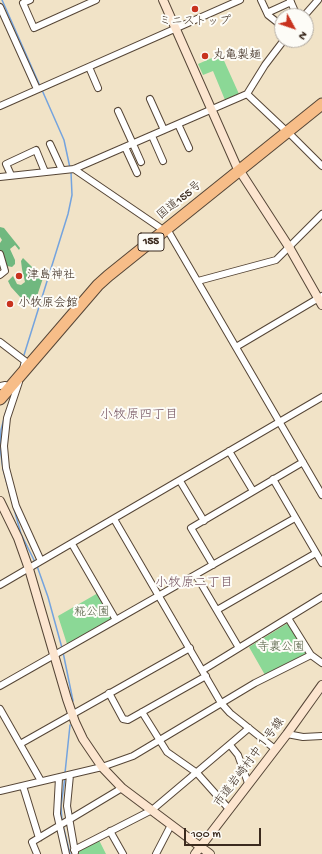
<!DOCTYPE html>
<meta charset="utf-8">
<style>
body{margin:0}
#map{position:relative;width:322px;height:854px;overflow:hidden;background:#f1e3c7;font-family:"Gochi Hand",sans-serif}
canvas{display:block}
.north{position:absolute;left:274px;top:8px;width:40px;height:40px;box-sizing:border-box;background:#fdfcf7;border:1px solid #afa8a0;border-radius:50%;rotate:130deg;font-size:11px;font-weight:700;line-height:16px;text-align:center;color:#3b2a1e}
.north::after{content:'';display:block;margin:auto;width:14px;height:18px;background:#c8321e;clip-path:polygon(50% 0,100% 100%,50% 72%,0 100%)}
.scale{position:absolute;left:184px;top:828px;width:77px;height:18px;box-sizing:border-box;border:2px solid #3b2a1e;border-top:0;padding-left:5px;font-size:12px;line-height:14px;white-space:nowrap;color:#3b2a1e;-webkit-text-stroke:3px #fdfcf7;paint-order:stroke}
</style>
<div id="map">
<canvas width="322" height="854"></canvas>
<div class="north">N</div>
<div class="scale">100 m</div>
</div>
<script>
const c = document.querySelector('canvas').getContext('2d');
c.lineJoin = 'round';
function paint(path, color) { c.fillStyle = color; c.fill(path, 'evenodd'); }
const toPath = rows => new Path2D(rows.map(r => 'M' + r).join(''));
function trace(path, color, width, dash) { c.strokeStyle = color; c.lineWidth = width; c.lineCap = dash ? 'butt' : 'round'; c.setLineDash(dash || []); c.stroke(path); }
function label(font, color, halo, rows, align = 'center') {
  c.font = font + ' "Gochi Hand","Klee One",sans-serif'; c.lineWidth = 4; c.setLineDash([]); c.textBaseline = 'middle'; c.strokeStyle = halo; c.fillStyle = color; for (const [text, x, y, turn = 0] of rows) {
    c.save(); c.translate(x, y); c.rotate((+turn || 0) * Math.PI / 180); c.textAlign = isNaN(turn) ? turn : align; if (halo) c.strokeText(text, 0, 0); c.fillText(text, 0, 0); c.restore();
  }
}
paint(toPath([
 [221,54,239,94,225,100,213,71,203,75,198,64],
 [98,593,112,617,112,619,67,644,58,616],
 [288,623,308,655,265,675,249,647],
 [99,840,106,854,77,854,76,851]
]), '#8bd896');
paint(toPath([
 [0,227,4,228,20,248,19,250,15,245,10,249,15,260,15,264,12,267,7,266,0,250,0,243,2,240,0,237],
 [23,258,43,278,35,302,31,306,21,298,11,287,8,281,13,276,17,284,21,285,25,282,22,269,21,261]
]), '#70b87f');
trace(toPath([
 [2,0,40,86],
 [42,90,64,140,70,168],
 [24,355,68,214,72,195,71,172],
 [6,411,1,430,0,448,3,469,21,534,35,562],
 [37,566,48,597,62,648],
 [63,652,73,701],
 [65,773,70,725],
 [62,821,61,806,65,777],
 [63,825,70,854]
]), '#74a3de', 1.5);
const street = toPath([
 [30,0,23,3,34,28,96,0],
 [261,0,268,15,282,26],
 [290,0,297,16],
 [0,7,37,89],
 [267,13,291,2],
 [304,16,318,0],
 [89,67,98,88],
 [247,94,283,128],
 [150,99,164,130],
 [0,106,240,0],
 [118,111,133,144],
 [178,124,189,148],
 [288,132,322,166],
 [152,136,163,161],
 [50,144,62,170],
 [133,144,141,162],
 [125,147,137,173],
 [74,169,159,227],
 [11,175,6,164,36,150,45,172],
 [0,177,74,169,247,94,265,65,284,40],
 [167,229,322,495],
 [0,254,5,271,0,275],
 [198,281,276,260,322,214],
 [0,342,25,361,23,369],
 [236,347,322,296],
 [19,382,7,418,4,446,6,468,16,506,41,561],
 [0,386,5,385],
 [229,451,253,491],
 [273,479,322,563],
 [180,481,204,521],
 [114,519,221,703,230,713,275,749],
 [72,544,116,620],
 [213,565,191,528,303,462],
 [196,575,239,648],
 [0,585,322,397],
 [217,610,316,553],
 [288,618,311,655,322,663],
 [203,670,322,597],
 [0,686,295,518],
 [109,693,123,719,128,720,206,676],
 [0,709,41,781],
 [142,712,167,752,197,773,229,809],
 [287,734,303,737,322,736],
 [20,744,190,648],
 [230,745,238,755,248,783],
 [70,775,67,806,75,852],
 [59,778,57,814,66,854],
 [23,786,39,838],
 [0,791,102,767,133,756,255,683,311,655],
 [110,831,123,854],
 [74,850,152,810,249,728],
 [37,854,32,842,122,788],
 [156,854,171,825]
]);
const secondary = toPath([
 [163,0,236,165,289,247,322,305],
 [0,501,18,538,29,569,67,699,75,722,83,739,102,767,122,788,210,854],
 [195,854,287,734,322,685]
]);
const highway = toPath([
 [0,399,98,285,108,276,322,104]
]);
trace(street, '#564637', 8);
trace(secondary, '#564637', 10);
trace(highway, '#564637', 13);
trace(street, '#fff', 6);
trace(secondary, '#fce5cf', 8);
trace(highway, '#f7bd88', 11);
for (const [x, y, r, color] of [
 [195,9,4,"#c8321e"],
 [205,56,4,"#c8321e"],
 [19,276,4,"#c8321e"],
 [10,304,4,"#c8321e"]
]) { const dot = new Path2D(); dot.arc(x, y, r, 0, 2 * Math.PI); c.fillStyle = color; c.fill(dot); trace(dot, '#fdfcf7', 1.5); }
for (const [x, y, w] of [
 [151,242,26]
]) { const box = new Path2D(); box.roundRect(x - w / 2, y - 9, w, 18, 3); c.fillStyle = '#fdfcf7'; c.fill(box); trace(box, '#3b2a1e', 1); }
label('bold 11px', '#3b2a1e', null, [
 ["155",151,242]
]);
label('12px', '#3b2a1e', '#fdfcf7', [
 ["ミニストップ",195,22,"center"],
 ["丸亀製麺",213,56],
 ["津島神社",27,276],
 ["小牧原会館",18,304]
], 'left');
label('12px', '#3b2a1e', '#fdfcf7', [
 ["国道155号",180,201,-39],
 ["市道岩崎村中１号線",250,763,-53]
]);
label('12px', '#535e42', '#fdfcf7', [
 ["糀公園",92,613],
 ["寺裏公園",281,648]
]);
label('13px', '#765562', '#fdfcf7', [
 ["小牧原四丁目",139,416],
 ["小牧原二丁目",194,584]
]);
</script>
